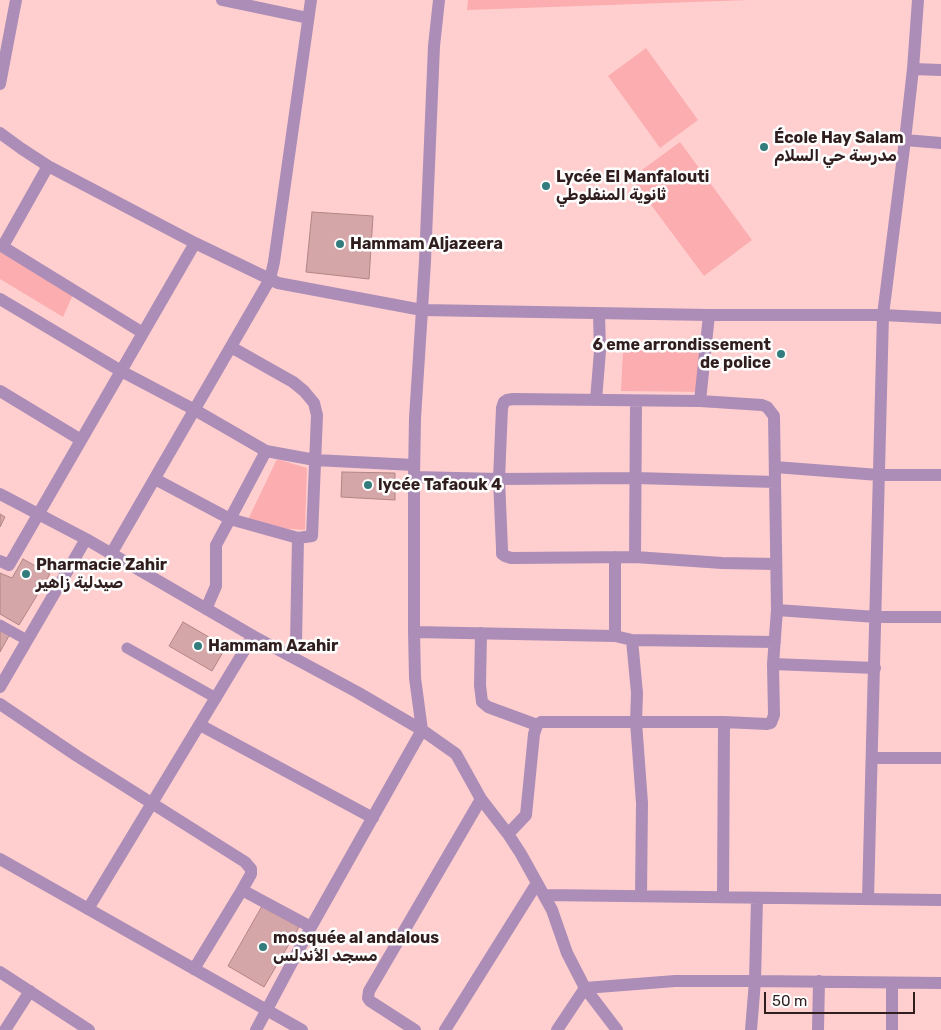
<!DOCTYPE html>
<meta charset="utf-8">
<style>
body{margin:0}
#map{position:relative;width:941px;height:1030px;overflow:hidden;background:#ffcfcf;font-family:Rubik,sans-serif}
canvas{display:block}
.scale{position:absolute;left:764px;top:992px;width:151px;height:22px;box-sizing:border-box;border:2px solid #301e1f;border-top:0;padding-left:6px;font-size:15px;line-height:18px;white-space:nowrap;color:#301e1f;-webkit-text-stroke:4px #fdfdfd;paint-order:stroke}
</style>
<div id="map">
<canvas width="941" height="1030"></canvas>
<div class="scale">50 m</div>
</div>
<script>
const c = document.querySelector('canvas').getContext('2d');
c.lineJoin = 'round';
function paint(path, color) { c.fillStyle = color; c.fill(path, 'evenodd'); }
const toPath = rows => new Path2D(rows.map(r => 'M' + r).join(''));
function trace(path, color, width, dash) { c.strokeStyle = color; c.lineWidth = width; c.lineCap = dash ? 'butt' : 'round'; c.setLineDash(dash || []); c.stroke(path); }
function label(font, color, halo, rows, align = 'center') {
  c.font = font + ' Rubik,"Noto Naskh Arabic",sans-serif'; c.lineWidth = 5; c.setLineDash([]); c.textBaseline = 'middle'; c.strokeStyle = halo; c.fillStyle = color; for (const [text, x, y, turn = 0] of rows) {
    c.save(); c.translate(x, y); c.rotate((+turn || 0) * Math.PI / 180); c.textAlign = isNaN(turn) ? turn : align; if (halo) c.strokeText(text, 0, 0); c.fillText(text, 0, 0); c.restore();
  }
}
paint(toPath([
 [468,0,749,0,467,10],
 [646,48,698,120,660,148,608,76],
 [680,142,752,240,704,276,631,178],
 [0,248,75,290,63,317,0,279],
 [623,350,702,351,702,392,621,391],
 [277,459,307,468,305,530,245,526]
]), '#fcadaf');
const building = toPath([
 [312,212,373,216,369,279,306,272,312,212],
 [342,472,395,473,395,500,341,497,342,472],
 [0,514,5,517,0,527,0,514],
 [23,559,50,574,19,625,0,614,0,573,12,578,23,559],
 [183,622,226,647,212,671,169,646,183,622],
 [0,629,10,634,0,652,0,629],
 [262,906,299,927,264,987,228,966,262,906]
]);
paint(building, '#d4a6a7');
trace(building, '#b18586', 1);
trace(toPath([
 [0,625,27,640],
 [127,648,216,698]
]), '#ac8db7', 11);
trace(toPath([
 [222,0,308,18],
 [913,69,941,70],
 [0,84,16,0],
 [0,133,22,149,48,166,195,243,278,283,422,310,415,418,414,477,414,632,415,678,422,730,311,927,256,1030],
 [905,140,941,143],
 [0,245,143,333],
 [3,246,48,166],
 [0,299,121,371,195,410,266,451,315,460,414,465],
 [231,347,293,382,304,391,314,403,317,415,312,536,298,538,296,642,290,656],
 [0,391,81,440],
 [596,400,600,351,599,314],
 [700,401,709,315],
 [266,451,230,519,298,538],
 [775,467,879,475,941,475],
 [414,477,499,479,636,478,775,482],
 [155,479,230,519,216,545,216,586,206,609],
 [0,494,86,539,253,636,357,692,422,730,456,754,481,799,508,834,521,854,552,910,567,953,585,988,617,1030],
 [111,554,270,279,274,262,311,0],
 [615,557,615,636],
 [635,557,636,401],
 [0,561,9,565,195,243],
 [777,610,876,617,941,617],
 [414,632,615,636,632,640,775,642],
 [481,633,480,685,482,702,488,707,537,725],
 [632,640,637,693,636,722,642,803,641,896],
 [773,664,875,668],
 [0,687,86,539],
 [0,704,77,756,245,862,251,869,251,874,242,890,311,927],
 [200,725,373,818],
 [872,758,941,758],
 [508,834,526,815,534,734,537,725,541,722,724,722,767,724,771,723,774,715,773,664,777,610,774,416,767,407,762,405,700,401,513,399,507,400,504,402,502,408,499,479,502,549,502,554,505,556,511,558,635,557,722,563,776,564],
 [0,859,302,1030],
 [544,895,941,900],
 [723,897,724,722],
 [868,899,883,315,905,140,913,69,918,0],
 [88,909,253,636],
 [194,969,242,890],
 [0,972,89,1030],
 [5,1030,30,991],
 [415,1030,370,1001,368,998,369,991,481,799],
 [445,1030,537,883],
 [557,1030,585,988,675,981,755,981,941,983],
 [751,1030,755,981,757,898],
 [818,1030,819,981],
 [892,1030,892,983]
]), '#ac8db7', 12);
trace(toPath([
 [439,0,434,46,425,261,422,310,709,315,883,315,941,318]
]), '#ac8db7', 12);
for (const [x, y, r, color] of [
 [764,147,5,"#337c7e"],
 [546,186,5,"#337c7e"],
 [340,244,5,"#337c7e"],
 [781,354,5,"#337c7e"],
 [368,485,5,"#337c7e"],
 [26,574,5,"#337c7e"],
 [198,646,5,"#337c7e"],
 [263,947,5,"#337c7e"]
]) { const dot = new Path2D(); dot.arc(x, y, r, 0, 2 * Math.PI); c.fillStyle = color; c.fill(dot); trace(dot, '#fdfdfd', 2); }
label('bold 16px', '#301e1f', '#fdfdfd', [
 ["École Hay Salam",774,138],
 ["مدرسة حي السلام",774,156],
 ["Lycée El Manfalouti",556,177],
 ["ثانوية المنفلوطي",556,195],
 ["Hammam Aljazeera",350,244],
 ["6 eme arrondissement",771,345,"right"],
 ["de police",771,363,"right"],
 ["lycée Tafaouk 4",378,485],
 ["Pharmacie Zahir",36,565],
 ["صيدلية زاهير",36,583],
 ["Hammam Azahir",208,646],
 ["mosquée al andalous",273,938],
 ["مسجد الأندلس",273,956]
], 'left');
</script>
